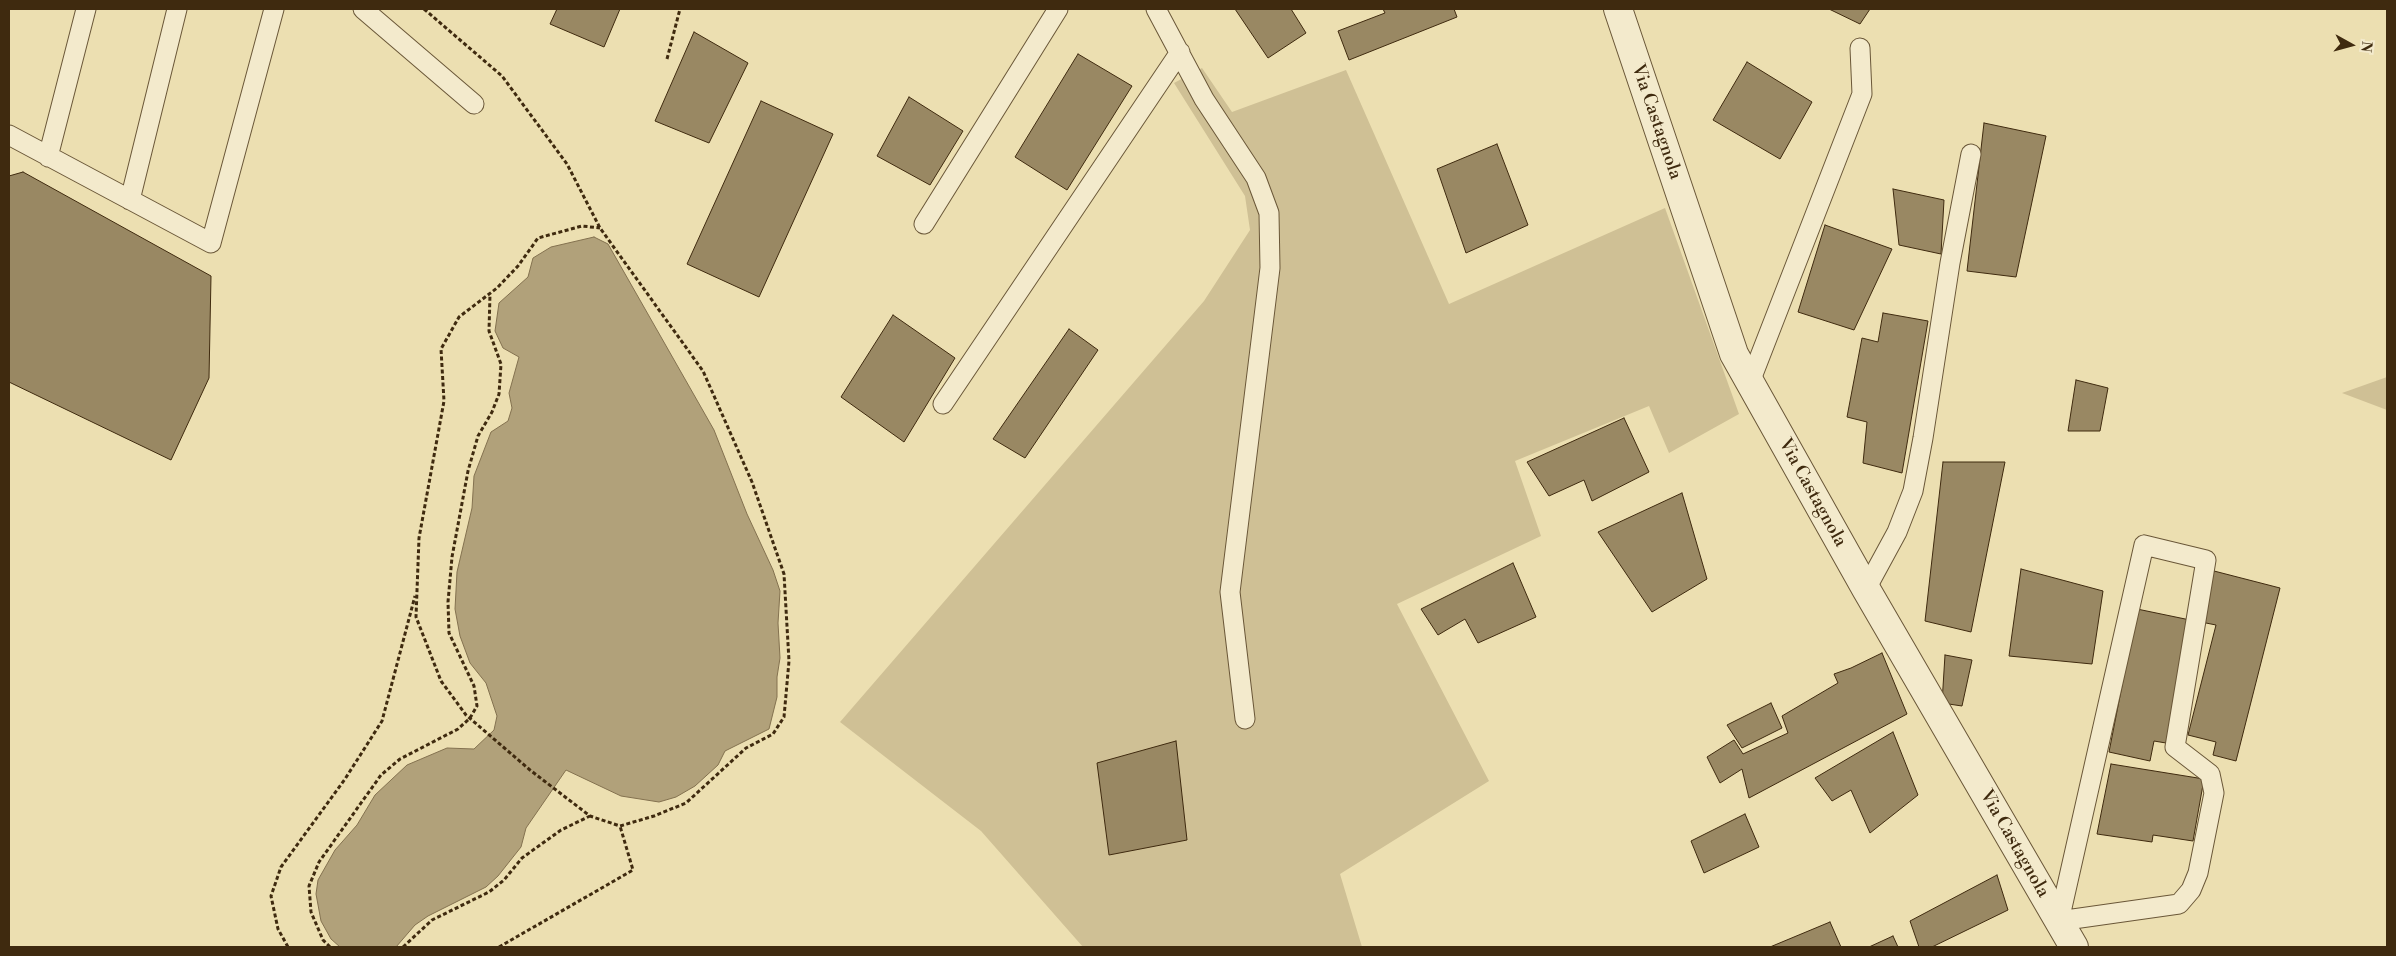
<!DOCTYPE html>
<style>
body{margin:0}
#map{position:relative;width:2396px;height:956px;overflow:hidden;background:#ecdfb1;font-family:"Libre Bodoni",serif}
canvas{display:block}
.frame{position:absolute;inset:0;border:10px solid #3f2a0f;pointer-events:none}
.north{position:absolute;left:2326px;top:20px;width:50px;height:50px;-webkit-text-stroke:4px #f3eacc;paint-order:stroke;rotate:97deg;font-size:14px;font-weight:700;line-height:20px;text-align:center;color:#3f2a0f}
.north::after{content:'';display:block;margin:auto;width:18px;height:22px;background:#3f2a0f;clip-path:polygon(50% 0,100% 100%,50% 72%,0 100%)}
</style>
<div id="map">
<canvas width="2396" height="956"></canvas>
<div class="frame"></div>
<div class="north">N</div>
</div>
<script>
const c = document.querySelector('canvas').getContext('2d');
c.lineJoin = 'round';
function paint(path, color) { c.fillStyle = color; c.fill(path, 'evenodd'); }
const toPath = rows => new Path2D(rows.map(r => 'M' + r).join(''));
function trace(path, color, width, dash) { c.strokeStyle = color; c.lineWidth = width; c.lineCap = dash ? 'butt' : 'round'; c.setLineDash(dash || []); c.stroke(path); }
function label(font, color, halo, rows, align = 'center') {
  c.font = font + ' "Libre Bodoni",serif'; c.lineWidth = 4; c.setLineDash([]); c.textBaseline = 'middle'; c.strokeStyle = halo; c.fillStyle = color; for (const [text, x, y, turn = 0] of rows) {
    c.save(); c.translate(x, y); c.rotate((+turn || 0) * Math.PI / 180); c.textAlign = isNaN(turn) ? turn : align; if (halo) c.strokeText(text, 0, 0); c.fillText(text, 0, 0); c.restore();
  }
}
paint(toPath([
 [1202,68,1232,112,1346,70,1449,304,1665,208,1739,414,1669,453,1649,406,1515,461,1541,536,1397,604,1489,781,1340,874,1362,947,1083,947,981,831,840,722,1204,301,1250,230,1245,196,1174,83],
 [2387,377,2387,410,2342,393]
]), '#cfc095');
const water = toPath([
 [594,237,608,244,714,430,747,514,773,570,780,591,778,623,780,658,777,677,777,697,769,729,725,751,718,765,695,786,676,797,659,802,621,796,566,770,526,828,521,847,498,876,486,887,428,916,415,925,396,947,340,947,331,939,321,921,316,894,318,880,335,850,357,825,375,795,407,765,447,748,474,749,494,730,497,716,486,683,470,663,460,636,455,609,457,572,472,508,474,476,491,432,508,421,512,408,509,393,519,357,503,348,495,331,499,303,528,277,533,258,551,247,594,237]
]);
paint(water, '#b1a17a');
trace(water, '#83714f', 1);
const building = toPath([
 [557,9,620,9,604,47,550,24,557,9],
 [1235,9,1291,9,1306,33,1268,58,1235,9],
 [1383,9,1454,9,1457,17,1349,60,1338,31,1385,13,1383,9],
 [1829,9,1870,9,1860,24,1829,9],
 [694,32,748,63,709,143,655,121,694,32],
 [1078,54,1132,86,1067,190,1015,157,1078,54],
 [1747,62,1812,102,1780,159,1713,120,1747,62],
 [909,97,963,131,930,185,877,156,909,97],
 [761,101,833,134,759,297,687,264,761,101],
 [1984,123,2046,136,2016,277,1967,271,1984,123],
 [1497,144,1528,225,1466,253,1437,169,1497,144],
 [23,172,211,276,209,378,171,460,9,382,9,176,23,172],
 [1893,189,1944,200,1941,254,1899,245,1893,189],
 [1825,225,1892,249,1854,330,1798,312,1825,225],
 [1883,313,1928,321,1902,473,1863,463,1867,422,1847,417,1862,338,1878,342,1883,313],
 [893,315,955,358,904,442,841,397,893,315],
 [1069,329,1098,350,1025,458,993,439,1069,329],
 [2076,380,2108,388,2100,431,2068,431,2076,380],
 [1624,418,1649,472,1592,501,1584,480,1549,496,1527,462,1624,418],
 [1943,462,2005,462,1971,632,1925,621,1943,462],
 [1682,493,1707,579,1652,612,1598,532,1682,493],
 [1513,563,1536,617,1478,643,1465,619,1438,635,1421,609,1513,563],
 [2021,569,2103,591,2092,664,2009,656,2021,569],
 [2214,571,2280,588,2236,761,2213,755,2216,742,2188,735,2216,625,2201,622,2214,571],
 [2137,609,2190,620,2166,743,2154,741,2150,761,2109,752,2137,609],
 [1882,653,1907,714,1749,798,1742,769,1720,783,1707,757,1734,740,1743,754,1788,733,1782,716,1838,683,1834,674,1851,668,1882,653],
 [1945,655,1972,660,1962,706,1942,703,1945,655],
 [1771,703,1782,728,1742,748,1727,725,1771,703],
 [1893,732,1918,795,1870,833,1851,790,1832,801,1815,778,1893,732],
 [1176,741,1187,840,1109,855,1097,763,1176,741],
 [2111,764,2204,779,2193,841,2153,835,2152,842,2097,834,2111,764],
 [1745,814,1759,847,1704,873,1691,841,1745,814],
 [1997,875,2008,910,1932,947,1919,947,1910,921,1997,875],
 [1830,922,1841,947,1770,947,1830,922],
 [1893,936,1898,947,1869,947,1893,936]
]);
paint(building, '#998863');
trace(building, '#3f2a0f', 1);
const lane = toPath([
 [363,9,474,104],
 [1156,9,1204,99,1256,178,1269,213,1270,268,1230,592,1245,719],
 [9,135,211,243,274,9],
 [48,157,86,9],
 [130,200,177,9],
 [924,224,1058,9],
 [1750,382,1862,94,1860,48],
 [943,404,1180,52],
 [2144,545,2206,560,2175,747,2210,774,2214,793,2198,873,2191,890,2179,904,2059,921,2144,545],
 [1866,589,1897,532,1913,491,1923,438,1950,263,1971,154]
]);
const street = toPath([
 [1618,9,1734,354,1866,589,2074,947]
]);
trace(lane, '#6a5738', 21);
trace(street, '#6a5738', 30);
trace(toPath([
 [424,9,502,76,567,164,600,228,703,371,752,482,784,574,789,661,784,717,773,734,746,748,686,803,654,816,620,826,590,816,530,770,466,715,441,681,416,617,419,538,444,401,441,349,459,317,497,288,518,266,538,238,582,226,600,228],
 [667,59,680,9],
 [288,947,278,929,271,896,281,867,345,779,382,721,415,596],
 [330,947,323,940,311,912,309,886,319,862,381,775,400,759,458,729,470,718,477,706,474,686,449,633,448,602,452,557,468,471,478,436,492,412,499,394,501,364,489,331,490,294],
 [403,947,432,920,489,892,504,880,522,858,561,830,590,816],
 [499,947,633,870,620,826]
]), '#3f2a0f', 3, [4, 2.5]);
trace(lane, '#f3eacc', 19);
trace(street, '#f3eacc', 28);
label('18px', '#3f2a0f', '#f3eacc', [
 ["Via Castagnola",1656,122,71],
 ["Via Castagnola",1812,493,61],
 ["Via Castagnola",2014,844,60]
]);
</script>
